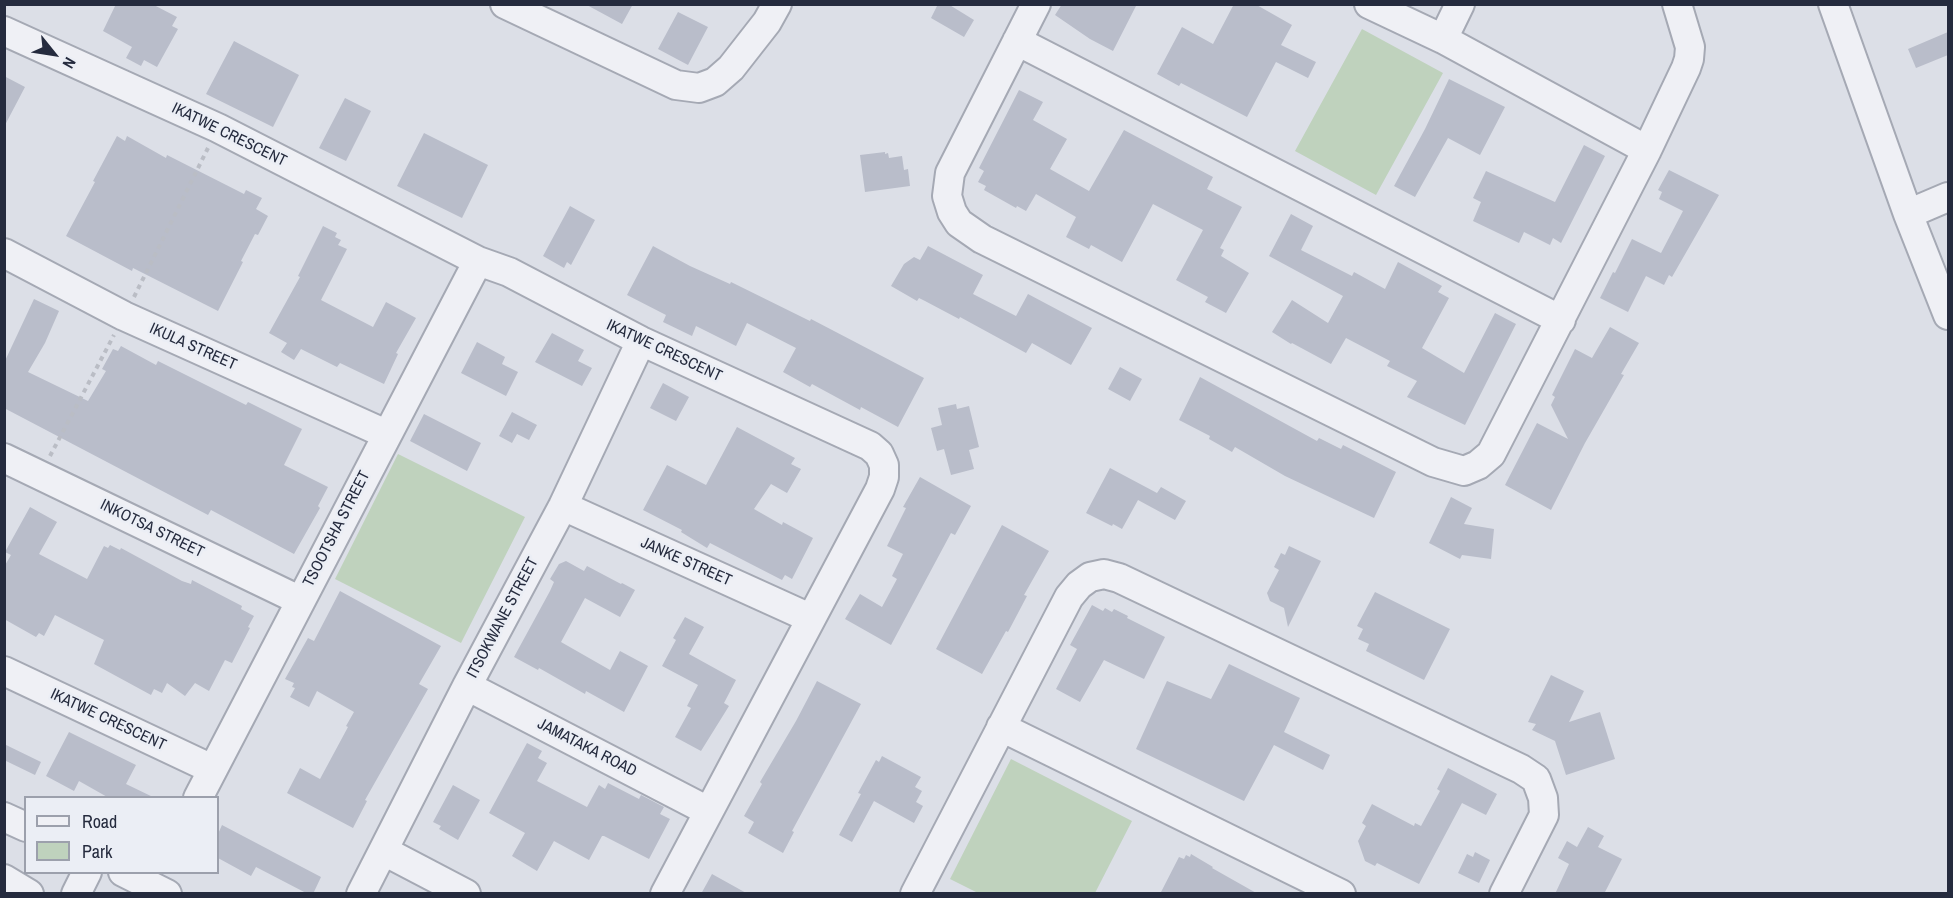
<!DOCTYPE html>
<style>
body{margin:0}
#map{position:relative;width:1953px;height:898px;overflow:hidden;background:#dcdfe7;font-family:"Archivo Narrow",sans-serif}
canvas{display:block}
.frame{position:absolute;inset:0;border:6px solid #252b3e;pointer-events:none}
.legend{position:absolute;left:24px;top:796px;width:195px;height:78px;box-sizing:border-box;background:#ebeef5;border:2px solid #9ca0ac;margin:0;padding:8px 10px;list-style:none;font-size:18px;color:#252b3e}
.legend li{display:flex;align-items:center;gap:12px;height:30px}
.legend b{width:30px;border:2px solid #9ca0ac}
.north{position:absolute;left:24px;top:24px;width:60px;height:60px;-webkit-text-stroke:4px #ebeef5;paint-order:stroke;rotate:120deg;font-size:16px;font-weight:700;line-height:24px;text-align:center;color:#252b3e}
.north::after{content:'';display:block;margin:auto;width:21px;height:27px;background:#252b3e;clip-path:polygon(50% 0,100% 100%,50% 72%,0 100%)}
</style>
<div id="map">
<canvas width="1953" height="898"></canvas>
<div class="frame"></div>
<ul class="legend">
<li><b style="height:8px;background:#eff0f5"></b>Road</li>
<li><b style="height:16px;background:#bfd2bd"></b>Park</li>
</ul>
<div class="north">N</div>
</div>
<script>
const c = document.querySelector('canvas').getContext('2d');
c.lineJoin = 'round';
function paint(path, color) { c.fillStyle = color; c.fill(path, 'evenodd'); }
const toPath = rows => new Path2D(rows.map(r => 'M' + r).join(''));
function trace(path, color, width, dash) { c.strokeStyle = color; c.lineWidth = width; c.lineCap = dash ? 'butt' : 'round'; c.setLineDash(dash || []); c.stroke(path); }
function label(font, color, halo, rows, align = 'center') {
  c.font = font + ' "Archivo Narrow",sans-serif'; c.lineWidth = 5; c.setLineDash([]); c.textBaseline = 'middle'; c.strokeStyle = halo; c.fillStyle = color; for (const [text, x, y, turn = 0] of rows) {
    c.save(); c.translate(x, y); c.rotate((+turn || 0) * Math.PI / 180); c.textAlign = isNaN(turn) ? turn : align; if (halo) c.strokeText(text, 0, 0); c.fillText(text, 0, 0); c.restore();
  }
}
paint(toPath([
 [1362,29,1443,73,1376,195,1295,151],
 [398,454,525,517,461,643,335,579],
 [1011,759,1132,821,1095,893,978,893,950,879]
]), '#bfd2bd');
paint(toPath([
 [116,4,152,4,177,17,172,26,178,29,157,67,144,60,141,66,126,58,132,47,103,31],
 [585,4,633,4,622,24],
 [938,4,948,4,974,20,964,37,931,18],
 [1062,4,1137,4,1113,51,1090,39,1055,15],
 [1234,4,1255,4,1292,25,1281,45,1316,62,1308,78,1276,62,1247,117,1181,83,1179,86,1157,74,1182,27,1213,44],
 [678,12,708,27,688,65,658,49],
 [1948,32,1948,55,1916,68,1908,49],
 [234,41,299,75,273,127,206,94],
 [4,76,25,87,4,127],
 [1449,79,1505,107,1480,155,1448,138,1415,197,1394,186,1425,129],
 [1019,90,1043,102,1033,120,1067,139,1050,169,1089,191,1124,130,1213,177,1207,189,1242,207,1220,248,1224,250,1221,256,1249,273,1226,313,1205,302,1208,297,1176,280,1203,230,1153,204,1122,262,1091,245,1089,249,1066,237,1076,217,1036,194,1026,211,1017,206,1016,208,984,190,986,186,978,182,984,171,979,168],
 [345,98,371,111,346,161,319,148],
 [424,133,488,165,462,218,397,186],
 [117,136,125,141,127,136,166,158,167,155,244,194,246,190,262,198,256,209,268,216,258,235,255,234,241,261,243,262,218,311,133,268,132,271,66,236,95,182,93,181],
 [1584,145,1605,156,1561,243,1553,238,1550,245,1524,232,1519,243,1473,221,1481,202,1473,198,1486,171,1555,202],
 [885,152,885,154,888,153,889,158,902,156,904,170,908,169,910,186,865,192,860,155],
 [1669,170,1719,195,1672,277,1669,275,1664,285,1646,276,1628,312,1600,298,1613,272,1615,273,1632,239,1661,253,1683,211,1659,199,1662,192,1658,190],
 [570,206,595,220,571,265,567,262,564,268,543,256],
 [1291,214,1313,226,1301,250,1352,276,1354,272,1385,289,1398,262,1442,286,1438,292,1449,298,1422,348,1464,373,1495,313,1516,324,1465,425,1407,397,1417,381,1387,366,1390,361,1346,338,1331,364,1292,343,1291,344,1272,332,1292,300,1328,323,1343,296,1269,256],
 [323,226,337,233,335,237,341,240,338,245,347,249,321,300,373,327,386,302,416,318,396,353,398,354,384,384,340,363,337,367,301,349,294,360,281,352,287,343,269,333,300,277,298,276],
 [653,246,690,266,730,284,731,282,810,321,811,319,924,378,898,427,861,407,860,410,812,384,810,387,783,372,796,348,747,323,736,346,696,326,692,336,663,322,666,315,627,295],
 [928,246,983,275,973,294,1016,316,1028,294,1092,328,1071,365,1032,343,1026,353,960,317,959,319,925,301,919,298,917,301,891,286,904,264,914,257,920,260],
 [34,299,59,311,45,343,28,372,88,401,106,371,102,369,113,349,118,351,121,346,156,365,158,361,246,405,248,402,302,429,284,465,328,487,318,506,320,508,294,554,211,510,208,515,4,408,4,363],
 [1610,327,1639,343,1621,374,1624,375,1585,443,1551,510,1505,485,1537,423,1568,439,1551,405,1555,397,1552,395,1575,349,1592,358],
 [552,333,584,350,578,361,592,368,582,386,535,362],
 [477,342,505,357,502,364,518,372,506,396,461,373],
 [1120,367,1142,379,1130,401,1108,389],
 [1200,377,1317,441,1319,438,1341,449,1343,445,1396,472,1374,518,1285,476,1235,447,1232,452,1209,439,1210,436,1179,420],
 [663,383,689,397,676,421,650,408],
 [956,404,957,409,969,406,979,447,969,450,974,469,951,475,944,449,937,451,931,428,942,425,938,408],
 [512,412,537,425,529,440,517,434,512,443,499,436],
 [424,414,481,443,467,471,410,441],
 [737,427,795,458,791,464,801,469,787,493,771,484,754,509,782,525,783,522,813,538,792,579,785,575,782,580,710,543,707,548,681,532,682,530,643,510,667,465,706,485],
 [1110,468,1157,493,1161,487,1186,501,1175,520,1138,500,1122,529,1113,524,1112,526,1086,513],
 [920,477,971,506,955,535,951,533,891,645,845,619,860,594,882,607,897,579,892,576,903,554,887,546,906,508,903,507],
 [1451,497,1472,508,1464,524,1494,529,1491,559,1462,555,1460,559,1429,543],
 [30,507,57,522,39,554,87,579,104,546,108,548,110,545,120,550,121,548,182,581,191,584,192,580,242,606,241,609,254,616,248,627,250,628,232,663,225,660,209,691,195,683,185,696,167,683,162,693,154,689,151,695,94,664,104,640,55,615,44,636,39,633,36,637,4,619,4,567,11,555,5,552],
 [1002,525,1049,551,1024,595,1027,596,1008,632,1006,631,982,674,936,649],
 [1289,546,1321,561,1288,627,1284,608,1270,601,1267,593,1279,570,1274,567,1281,553,1285,555],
 [566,561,584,571,587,566,621,584,622,583,635,590,620,617,585,598,561,642,610,670,620,651,648,666,624,712,586,691,585,694,539,668,538,670,514,657,550,591,554,582,550,579,559,564],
 [340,591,441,646,419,684,428,689,365,800,367,801,353,828,287,793,300,768,320,779,348,727,346,726,354,712,317,691,309,707,290,697,295,688,292,687,294,683,285,679,308,638,314,641],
 [1375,592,1450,629,1424,680,1366,651,1369,644,1358,639,1363,629,1357,626],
 [1092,605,1103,611,1105,608,1112,612,1114,609,1128,616,1127,618,1165,637,1144,679,1104,660,1080,702,1056,689,1077,649,1070,645],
 [685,617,704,627,689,654,736,680,724,703,729,706,701,751,675,737,691,708,687,706,698,685,662,666,676,640,673,638],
 [1229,664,1300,698,1284,732,1330,755,1323,770,1274,745,1244,801,1136,749,1167,681,1211,699],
 [1551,675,1584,691,1569,722,1600,712,1615,759,1566,775,1555,741,1532,730,1536,724,1528,722],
 [817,681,861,704,792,831,794,832,783,853,748,833,754,822,744,816,762,784,760,782,796,721],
 [69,732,136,765,126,784,155,798,109,798,79,781,74,791,46,776],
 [527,743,542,751,538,758,547,763,537,781,587,807,599,785,605,789,608,783,639,799,641,795,664,807,660,814,670,819,649,859,604,836,602,836,589,860,554,841,537,871,512,856,525,833,489,813],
 [4,744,41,762,35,775,4,760],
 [882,756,921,777,915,787,922,791,916,802,923,806,914,823,874,801,852,842,839,835,861,794,858,793,876,760,879,762],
 [1448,768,1497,794,1486,815,1462,803,1419,884,1377,863,1375,866,1365,861,1358,841,1366,826,1362,823,1372,804,1414,826,1415,823,1421,826,1440,791,1437,789],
 [453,785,480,800,458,840,439,829,441,826,433,822],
 [222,825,321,877,313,894,308,894,256,867,251,876,218,858,218,834],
 [1588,827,1604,836,1598,847,1622,859,1604,894,1555,894,1569,864,1558,858,1567,841,1577,847],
 [1475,852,1490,860,1479,883,1458,873,1467,854,1473,857],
 [1191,854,1213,867,1212,868,1258,894,1160,894,1179,857,1184,859,1186,855,1190,857],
 [712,874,748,894,701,894]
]), '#b9bdca');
const minor = toPath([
 [505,4,676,85,699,88,715,82,731,68,767,22,777,4],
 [1036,4,950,173,947,196,952,212,959,223,982,239,1433,462,1464,471,1478,465,1491,454,1647,150,1686,68,1689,59,1690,47,1677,4],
 [1369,4,1443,39,1647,150],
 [1833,4,1908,214,1948,315],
 [4,31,218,128,478,261,509,272,641,341,870,446,879,454,884,465,884,477,880,489,665,894],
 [1443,39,1460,4],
 [1017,41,1561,320],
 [1908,214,1948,197],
 [4,253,124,316,386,434],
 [4,458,299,600],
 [563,506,810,618],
 [4,671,212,769],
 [467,686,708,811],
 [1001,727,1341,894],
 [198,798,478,261],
 [4,817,26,827],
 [384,851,466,894],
 [123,872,167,894],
 [4,879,29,894],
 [76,894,87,872],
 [361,894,467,686,563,506,641,341],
 [915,894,1069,597,1079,585,1090,577,1104,574,1119,578,1521,769,1536,779,1543,798,1544,815,1504,894]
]);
trace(minor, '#a5a9b4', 32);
trace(toPath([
 [134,297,208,148],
 [50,456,114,335]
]), '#babdc5', 4, [4.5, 4.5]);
trace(minor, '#eff0f5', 28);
label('16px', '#252b3e', '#ebeef5', [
 ["IKATWE CRESCENT",229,135,26],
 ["IKULA STREET",193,347,24],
 ["IKATWE CRESCENT",664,351,25],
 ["INKOTSA STREET",152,529,26],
 ["TSOOTSHA STREET",337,529,-63],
 ["JANKE STREET",686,562,24],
 ["ITSOKWANE STREET",503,618,-62],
 ["IKATWE CRESCENT",108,720,25],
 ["JAMATAKA ROAD",587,748,27]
]);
</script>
